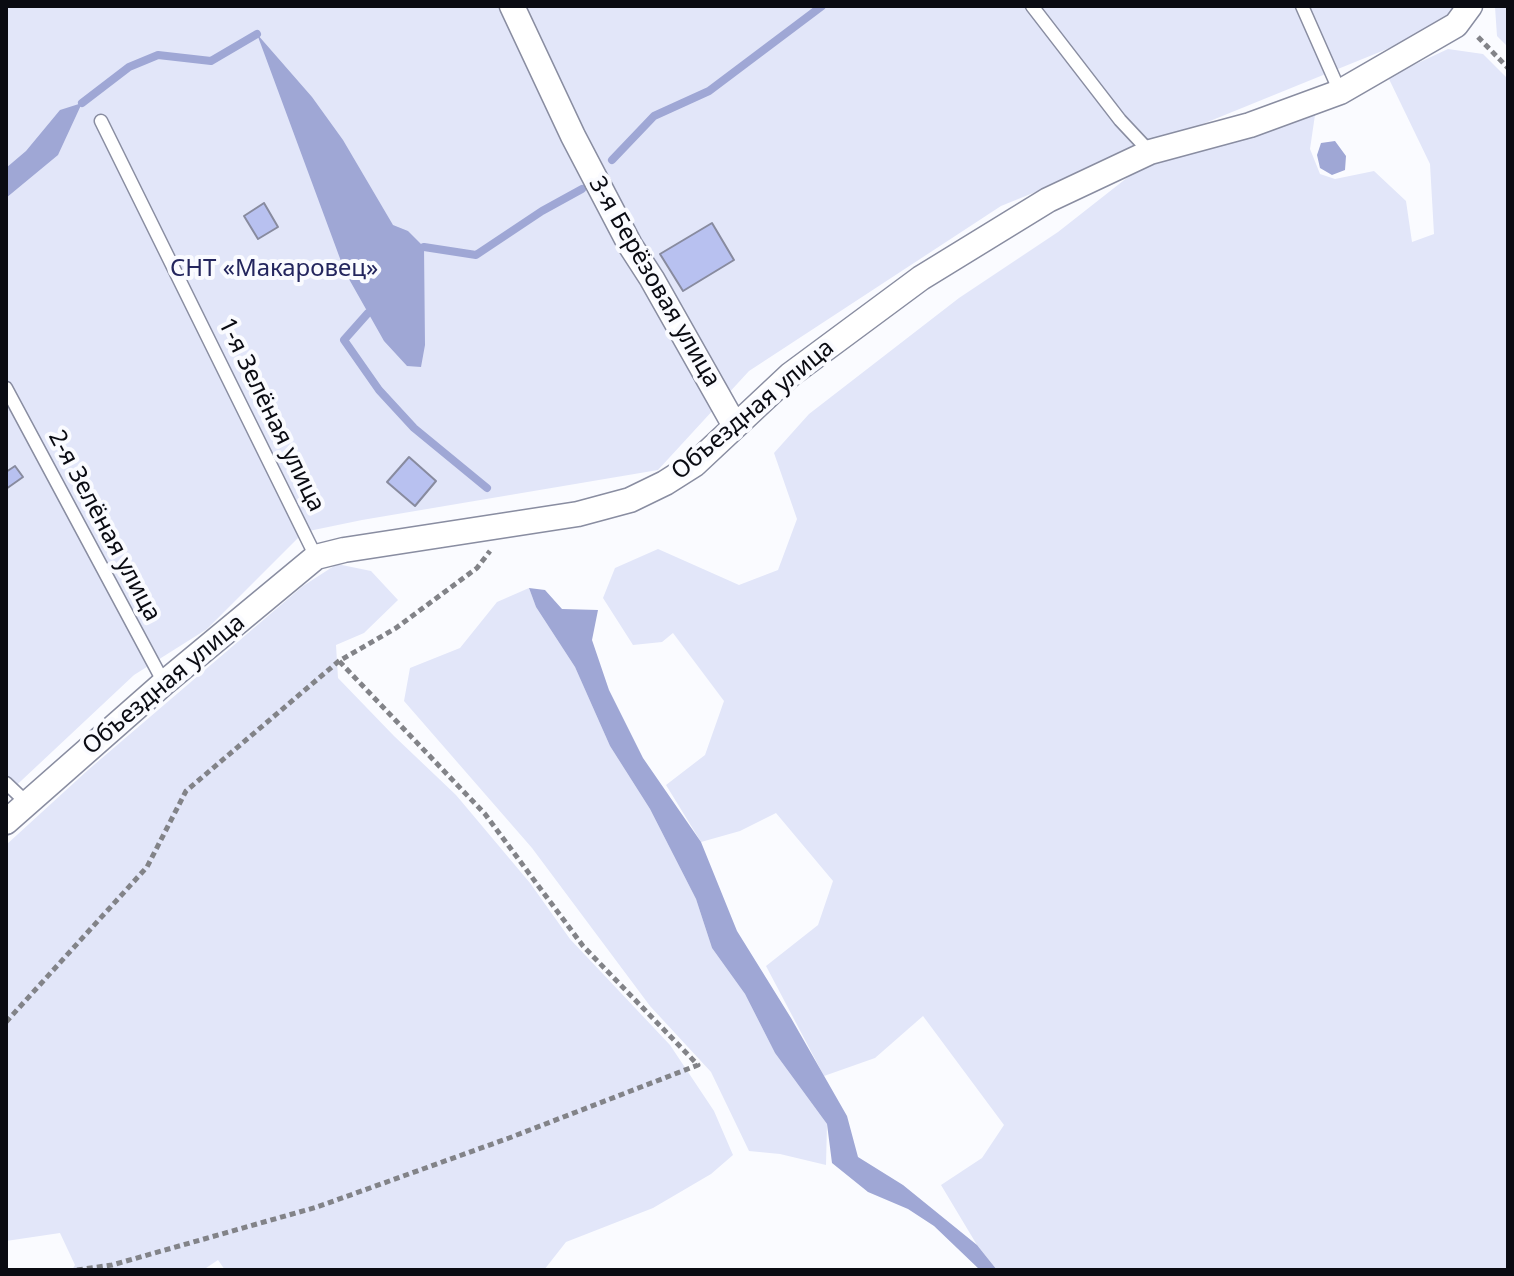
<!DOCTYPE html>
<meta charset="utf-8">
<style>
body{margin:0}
#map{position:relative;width:1514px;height:1276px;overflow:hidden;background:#fafbff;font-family:"Noto Sans",sans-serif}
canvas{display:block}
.frame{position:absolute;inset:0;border:8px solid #0a0b12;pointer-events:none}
</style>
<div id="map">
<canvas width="1514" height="1276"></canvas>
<div class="frame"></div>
</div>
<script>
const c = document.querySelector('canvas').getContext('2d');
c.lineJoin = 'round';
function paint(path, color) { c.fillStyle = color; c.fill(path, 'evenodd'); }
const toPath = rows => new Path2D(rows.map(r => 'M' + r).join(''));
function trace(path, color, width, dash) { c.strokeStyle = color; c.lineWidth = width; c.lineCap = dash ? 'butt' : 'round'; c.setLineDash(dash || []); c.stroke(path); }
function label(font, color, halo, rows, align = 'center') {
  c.font = font + ' "Noto Sans",sans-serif'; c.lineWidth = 8; c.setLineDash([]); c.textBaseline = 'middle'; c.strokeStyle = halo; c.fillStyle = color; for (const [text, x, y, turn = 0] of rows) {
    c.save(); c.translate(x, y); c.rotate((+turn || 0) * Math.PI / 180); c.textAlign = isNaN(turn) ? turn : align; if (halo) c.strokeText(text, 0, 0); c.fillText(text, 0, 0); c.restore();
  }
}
paint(toPath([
 [6,6,1465,6,1451,23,1001,206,749,371,658,470,362,520,304,532,207,629,134,675,6,795],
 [1508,6,1508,47,1497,36,1495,7],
 [1448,49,1483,54,1508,79,1508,1270,997,1270,977,1245,941,1185,982,1158,1004,1125,923,1016,875,1058,824,1076,766,966,818,925,833,881,776,813,740,831,701,842,666,785,705,755,724,701,673,633,662,642,633,645,603,598,615,568,658,549,739,585,778,570,797,519,774,453,809,414,959,298,1058,232,1151,159,1316,108,1310,149,1320,174,1335,179,1374,171,1406,201,1412,242,1434,234,1430,164,1388,77],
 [337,564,371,571,398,600,364,633,336,645,338,678,394,736,456,795,530,883,570,939,670,1045,714,1111,733,1155,711,1174,653,1208,566,1242,544,1270,225,1270,218,1260,203,1270,72,1270,75,1265,60,1233,6,1241,6,845,88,770,303,586],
 [529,588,536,607,575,667,610,746,650,809,696,899,712,948,745,994,775,1053,827,1124,826,1165,780,1154,749,1151,711,1072,650,1006,532,848,404,701,410,668,460,648,497,602]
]), '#e2e6f9');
paint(toPath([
 [257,34,312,97,343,140,393,225,408,231,424,247,425,345,421,367,407,366,384,341,345,272],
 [82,103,58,155,6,198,6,168,26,151,60,110],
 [1335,141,1346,156,1345,170,1332,175,1320,168,1317,155,1321,143],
 [529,588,545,590,562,609,598,610,592,640,609,690,643,758,701,842,737,931,791,1018,847,1116,858,1157,903,1185,977,1245,997,1270,980,1270,934,1226,908,1209,868,1192,832,1163,827,1124,775,1053,745,994,712,948,696,899,650,809,610,746,575,667,536,607]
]), '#9fa7d5');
trace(toPath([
 [82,103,129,67,158,55,211,61,257,34],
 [612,160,654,116,709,91,822,6],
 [424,247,476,255,542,211,582,189],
 [368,313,344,340,379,390,414,428,487,488]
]), '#9fa7d5', 8);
const building = toPath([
 [264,203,278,227,258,239,244,216,264,203],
 [712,223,734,260,683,291,660,254,712,223],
 [409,457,436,481,415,506,387,482,409,457],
 [15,466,23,477,6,489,6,472,15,466]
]);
paint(building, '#b8c1f0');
trace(building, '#888b9f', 2);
const lane = toPath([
 [1032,6,1120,120,1150,152],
 [1302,6,1340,92],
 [101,121,316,557],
 [6,388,164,683],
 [6,783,26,802]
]);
const street = toPath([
 [512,6,573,136,630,245,652,279,735,426],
 [6,822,164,683,316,557,344,550,578,514,630,500,665,483,695,464,790,375,921,278,1048,200,1150,152,1250,125,1340,92,1456,25,1470,6]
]);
trace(lane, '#898da1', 15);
trace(street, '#898da1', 27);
trace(toPath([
 [1478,37,1508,68],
 [6,1022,147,867,186,791,339,661,396,628,477,568,490,551],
 [77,1270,112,1265,317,1207,509,1138,698,1065,583,946,485,814,339,661]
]), '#828388', 5, [6, 4]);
trace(lane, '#fff', 12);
trace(street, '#fff', 24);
label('24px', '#24265e', '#fafbff', [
 ["СНТ «Макаровец»",274,269]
]);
label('24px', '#0a0b12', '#fafbff', [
 ["3-я Берёзовая улица",654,282,60],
 ["Объездная улица",753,410,-40],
 ["1-я Зелёная улица",271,415,64],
 ["2-я Зелёная улица",104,526,62],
 ["Объездная улица",164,685,-40]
]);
</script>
